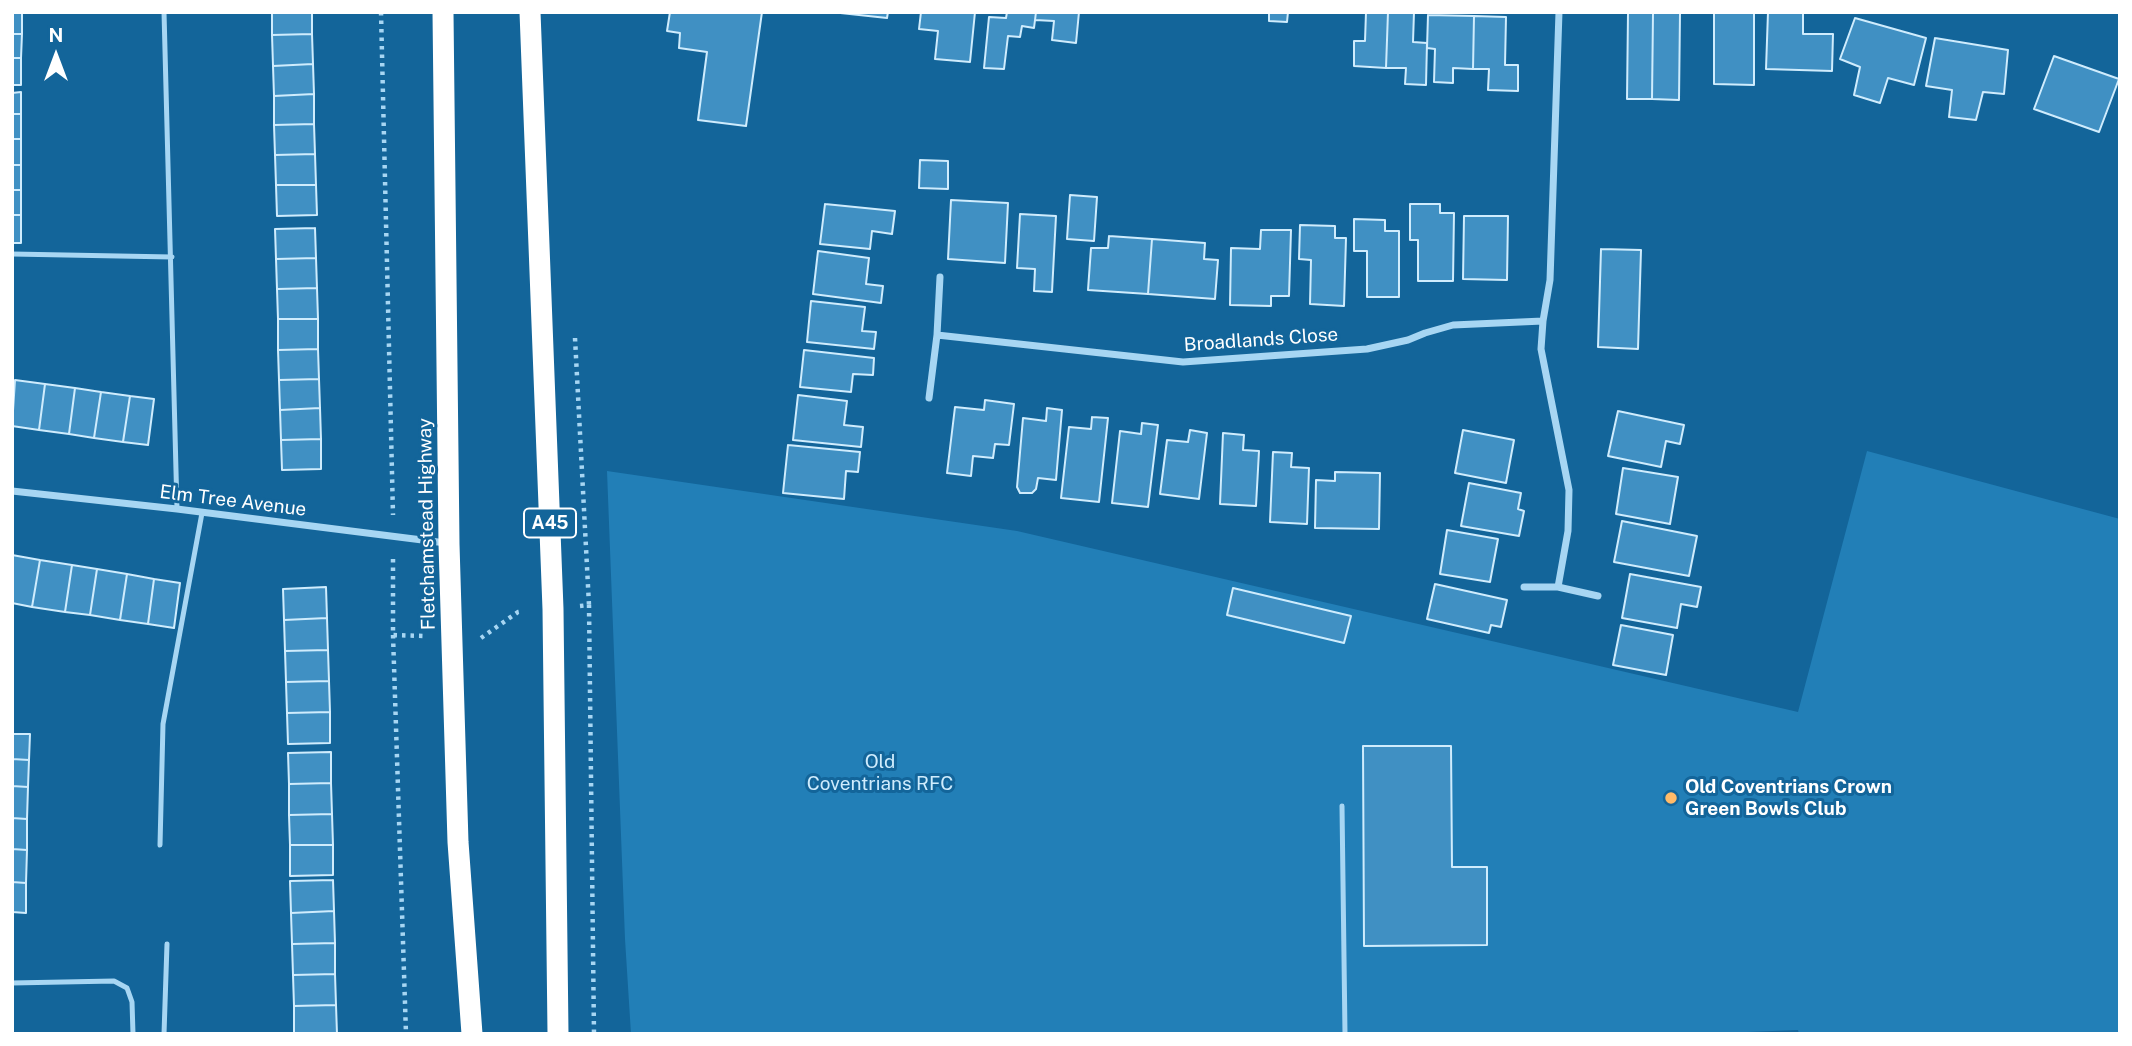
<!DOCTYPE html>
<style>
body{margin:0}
#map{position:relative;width:2132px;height:1046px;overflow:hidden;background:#13659a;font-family:"Public Sans",sans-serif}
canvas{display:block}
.frame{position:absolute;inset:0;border:14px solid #fff;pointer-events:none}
.north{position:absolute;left:21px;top:21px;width:70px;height:70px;-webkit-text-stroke:5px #13659a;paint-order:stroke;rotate:0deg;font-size:19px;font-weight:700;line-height:28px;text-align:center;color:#fff}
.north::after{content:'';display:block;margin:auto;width:24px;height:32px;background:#fff;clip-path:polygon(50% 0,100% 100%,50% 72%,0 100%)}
</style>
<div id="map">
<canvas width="2132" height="1046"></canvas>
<div class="frame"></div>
<div class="north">N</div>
</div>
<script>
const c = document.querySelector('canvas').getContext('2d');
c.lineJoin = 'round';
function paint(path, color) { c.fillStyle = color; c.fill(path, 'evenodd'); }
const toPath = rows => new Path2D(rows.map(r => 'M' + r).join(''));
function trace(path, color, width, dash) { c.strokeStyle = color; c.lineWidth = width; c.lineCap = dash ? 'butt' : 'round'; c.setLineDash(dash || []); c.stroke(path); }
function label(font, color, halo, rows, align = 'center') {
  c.font = font + ' "Public Sans",sans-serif'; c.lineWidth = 6; c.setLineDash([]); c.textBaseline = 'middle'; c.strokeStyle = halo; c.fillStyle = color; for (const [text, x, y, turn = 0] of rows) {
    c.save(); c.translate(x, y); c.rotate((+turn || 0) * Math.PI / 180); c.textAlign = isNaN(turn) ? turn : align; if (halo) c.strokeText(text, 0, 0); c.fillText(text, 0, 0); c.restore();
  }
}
paint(toPath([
 [1867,451,2120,519,2120,1034,1799,1034,1798,1030,1697,1034,631,1034,625,939,607,471,1017,531,1798,712]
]), '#227fb7');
const building = toPath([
 [12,12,22,12,22,34,12,34,12,12],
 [272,12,312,12,312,34,272,35,272,12],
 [670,12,762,12,746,126,698,120,707,52,679,48,680,33,667,31,670,12],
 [831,12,888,12,887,18,831,12],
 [921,12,975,12,970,62,935,59,938,31,919,29,921,12],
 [1007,12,1036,12,1034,28,1022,26,1020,37,1008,36,1004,69,984,68,989,17,1006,18,1007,12],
 [1036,12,1079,12,1076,43,1052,40,1054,21,1035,20,1036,12],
 [1269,12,1288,12,1287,22,1269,21,1269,12],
 [1366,12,1388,12,1386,68,1354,66,1354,41,1365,41,1366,12],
 [1388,12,1414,12,1413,42,1427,43,1426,85,1405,84,1406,68,1386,68,1388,12],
 [1714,12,1754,12,1754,85,1714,84,1714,12],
 [1768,12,1803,12,1803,34,1833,34,1832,71,1766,69,1768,12],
 [1628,13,1653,13,1652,99,1627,99,1628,13],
 [1653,13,1680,13,1679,100,1652,99,1653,13],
 [1428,15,1474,16,1473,69,1453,68,1453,83,1434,82,1435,49,1427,48,1428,15],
 [1474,16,1506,17,1505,65,1518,65,1518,91,1488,90,1489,69,1473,69,1474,16],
 [1855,18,1926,38,1914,85,1888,78,1880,103,1854,95,1860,67,1840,59,1855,18],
 [12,34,22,34,21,58,12,58,12,34],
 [312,34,313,64,273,66,272,35,312,34],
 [1935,38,2008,50,2004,94,1983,92,1976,120,1949,117,1952,90,1926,86,1935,38],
 [2054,56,2119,79,2099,132,2034,109,2054,56],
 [12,58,21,58,21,85,12,85,12,58],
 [313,64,314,94,274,96,273,66,313,64],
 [21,92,21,114,12,114,12,93,21,92],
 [314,94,314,124,274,125,274,96,314,94],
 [12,114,21,114,21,139,12,139,12,114],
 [314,124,315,154,275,155,274,125,314,124],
 [12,139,21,139,21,165,12,165,12,139],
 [315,154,316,185,276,185,275,155,315,154],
 [920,160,948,161,948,189,919,188,920,160],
 [12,165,21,165,21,190,12,190,12,165],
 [276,185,316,185,317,215,277,216,276,185],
 [12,190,21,190,21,215,12,215,12,190],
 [1070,195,1097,197,1094,241,1067,239,1070,195],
 [951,200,1008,203,1005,263,948,259,951,200],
 [825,204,895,211,892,234,872,231,870,249,820,244,825,204],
 [1410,204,1440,204,1440,213,1454,213,1453,281,1418,281,1418,240,1410,240,1410,204],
 [1020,214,1056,216,1052,292,1034,291,1035,269,1017,268,1020,214],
 [12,215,21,215,21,243,12,243,12,215],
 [1464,216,1508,216,1507,280,1463,279,1464,216],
 [1354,219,1385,220,1385,231,1399,231,1399,297,1367,297,1367,251,1354,251,1354,219],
 [1300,225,1335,226,1335,238,1346,238,1344,306,1310,304,1311,260,1299,259,1300,225],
 [315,228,316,258,276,259,275,229,315,228],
 [1261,230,1291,230,1289,296,1271,296,1271,306,1230,305,1231,248,1260,249,1261,230],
 [1109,236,1152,239,1148,294,1088,290,1091,248,1108,248,1109,236],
 [1152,239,1205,243,1204,259,1218,260,1215,299,1148,294,1152,239],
 [1601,249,1641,250,1638,349,1598,347,1601,249],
 [818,251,869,258,866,284,883,286,881,303,813,294,818,251],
 [316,258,317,288,277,289,276,259,316,258],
 [317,288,318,319,278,319,277,289,317,288],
 [811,301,865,307,862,331,876,332,874,349,807,342,811,301],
 [278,319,318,319,318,349,278,350,278,319],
 [318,349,319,379,279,380,278,350,318,349],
 [804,350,874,358,873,375,853,374,851,392,800,387,804,350],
 [319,379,320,408,280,410,279,380,319,379],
 [15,380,45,384,39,430,12,426,15,380],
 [45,384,75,388,69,434,39,430,45,384],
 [75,388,101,392,94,438,69,434,75,388],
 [101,392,130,396,123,442,94,438,101,392],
 [798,395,847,401,844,425,863,427,861,447,793,440,798,395],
 [130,396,154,399,148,445,123,442,130,396],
 [985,400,1014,404,1009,445,995,444,993,458,973,456,971,476,947,473,955,407,984,410,985,400],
 [320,408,321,439,281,440,280,410,320,408],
 [1047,408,1062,410,1056,480,1038,478,1036,489,1032,493,1020,493,1017,487,1023,418,1046,421,1047,408],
 [1618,411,1684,425,1680,444,1666,441,1661,467,1608,456,1618,411],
 [1092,417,1108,418,1099,502,1061,498,1069,427,1091,429,1092,417],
 [1142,423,1158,425,1148,507,1112,503,1120,431,1141,434,1142,423],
 [1190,430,1207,433,1199,499,1160,494,1167,440,1188,442,1190,430],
 [1463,430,1514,440,1506,483,1455,473,1463,430],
 [1223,433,1244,435,1243,450,1259,451,1256,506,1220,504,1223,433],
 [321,439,321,469,282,470,281,440,321,439],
 [788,445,860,452,858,472,846,471,844,499,783,493,788,445],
 [1273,452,1292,453,1291,467,1309,468,1307,524,1270,522,1273,452],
 [1623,468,1678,477,1670,524,1616,514,1623,468],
 [1335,472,1380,473,1379,529,1315,528,1316,480,1335,481,1335,472],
 [1469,483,1521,493,1518,509,1524,511,1519,536,1461,526,1469,483],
 [1622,521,1697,536,1689,576,1614,562,1622,521],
 [1447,530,1498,539,1490,582,1440,574,1447,530],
 [12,555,40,560,32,607,12,603,12,555],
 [40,560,72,565,65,612,32,607,40,560],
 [72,565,97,569,90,615,65,612,72,565],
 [97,569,127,574,120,620,90,615,97,569],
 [127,574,154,579,148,624,120,620,127,574],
 [1630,574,1701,587,1697,607,1681,604,1677,628,1622,618,1630,574],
 [154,579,180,583,174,628,148,624,154,579],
 [1435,584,1507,600,1501,627,1491,625,1489,633,1427,619,1435,584],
 [326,587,327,618,284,620,283,589,326,587],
 [1233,588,1351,616,1344,643,1227,615,1233,588],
 [327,618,328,650,285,651,284,620,327,618],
 [1621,625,1673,635,1666,675,1613,665,1621,625],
 [328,650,329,681,286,682,285,651,328,650],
 [329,681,330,712,287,713,286,682,329,681],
 [330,712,330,743,288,744,287,713,330,712],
 [12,734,30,734,29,760,12,759,12,734],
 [1363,746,1451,746,1452,867,1487,867,1487,945,1364,946,1363,746],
 [331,752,331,783,289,784,288,753,331,752],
 [12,759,29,760,28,787,12,786,12,759],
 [331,783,332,814,289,815,289,784,331,783],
 [12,786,28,787,27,819,12,818,12,786],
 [332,814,333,845,290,845,289,815,332,814],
 [12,818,27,819,27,850,12,849,12,818],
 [290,845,333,845,333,875,290,876,290,845],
 [12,849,27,850,26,883,12,882,12,849],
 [333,880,334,911,291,913,290,881,333,880],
 [12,882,26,883,26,913,12,912,12,882],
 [334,911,335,943,292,944,291,913,334,911],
 [335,943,335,974,293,975,292,944,335,943],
 [335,974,336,1005,294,1006,293,975,335,974],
 [336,1005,337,1034,294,1034,294,1006,336,1005]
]);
paint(building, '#4090c3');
trace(building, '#cfecfd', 2);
trace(toPath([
 [381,12,393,515],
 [575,338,589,605],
 [393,559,393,635,423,636],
 [580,606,589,605,594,1034],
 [393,635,406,1034],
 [481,638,518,612,523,611]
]), '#a7d6f3', 4.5, [3.5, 5]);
trace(toPath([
 [164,12,177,509],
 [12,254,172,257],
 [1342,806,1345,1034],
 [160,845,163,724,202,513],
 [12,983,114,981,127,988,132,1002,133,1034],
 [164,1034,167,944]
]), '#a7d6f3', 5);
trace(toPath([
 [1543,321,1541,349,1569,490,1568,531,1558,587],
 [937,335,1183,362,1367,349,1408,340,1425,333,1453,325,1543,321,1550,280,1559,12],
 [929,398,937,335,940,277],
 [12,491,177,509,446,543],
 [1524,587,1558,587,1598,596]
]), '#a7d6f3', 7);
trace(toPath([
 [443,12,449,544,458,842,472,1034],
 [530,12,553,609,558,1034]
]), '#fff', 21);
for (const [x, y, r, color] of [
 [1671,798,7,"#ffbb69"]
]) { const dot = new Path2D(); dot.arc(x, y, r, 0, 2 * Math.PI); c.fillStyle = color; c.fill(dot); trace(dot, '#13659a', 2.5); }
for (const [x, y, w] of [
 [550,523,52]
]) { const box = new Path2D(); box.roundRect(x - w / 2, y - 14.5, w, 29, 5); c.fillStyle = '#13659a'; c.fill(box); trace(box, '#fff', 2); }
label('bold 18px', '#fff', null, [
 ["A45",550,523]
]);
label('19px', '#fff', '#13659a', [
 ["Broadlands Close",1261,340,-4],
 ["Elm Tree Avenue",233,501,7],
 ["Fletchamstead Highway",427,524,-91]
]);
label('19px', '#cfecfd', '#13659a', [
 ["Old",880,762],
 ["Coventrians RFC",880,784]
]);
label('bold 19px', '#fff', '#13659a', [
 ["Old Coventrians Crown",1685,787],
 ["Green Bowls Club",1685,809]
], 'left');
</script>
